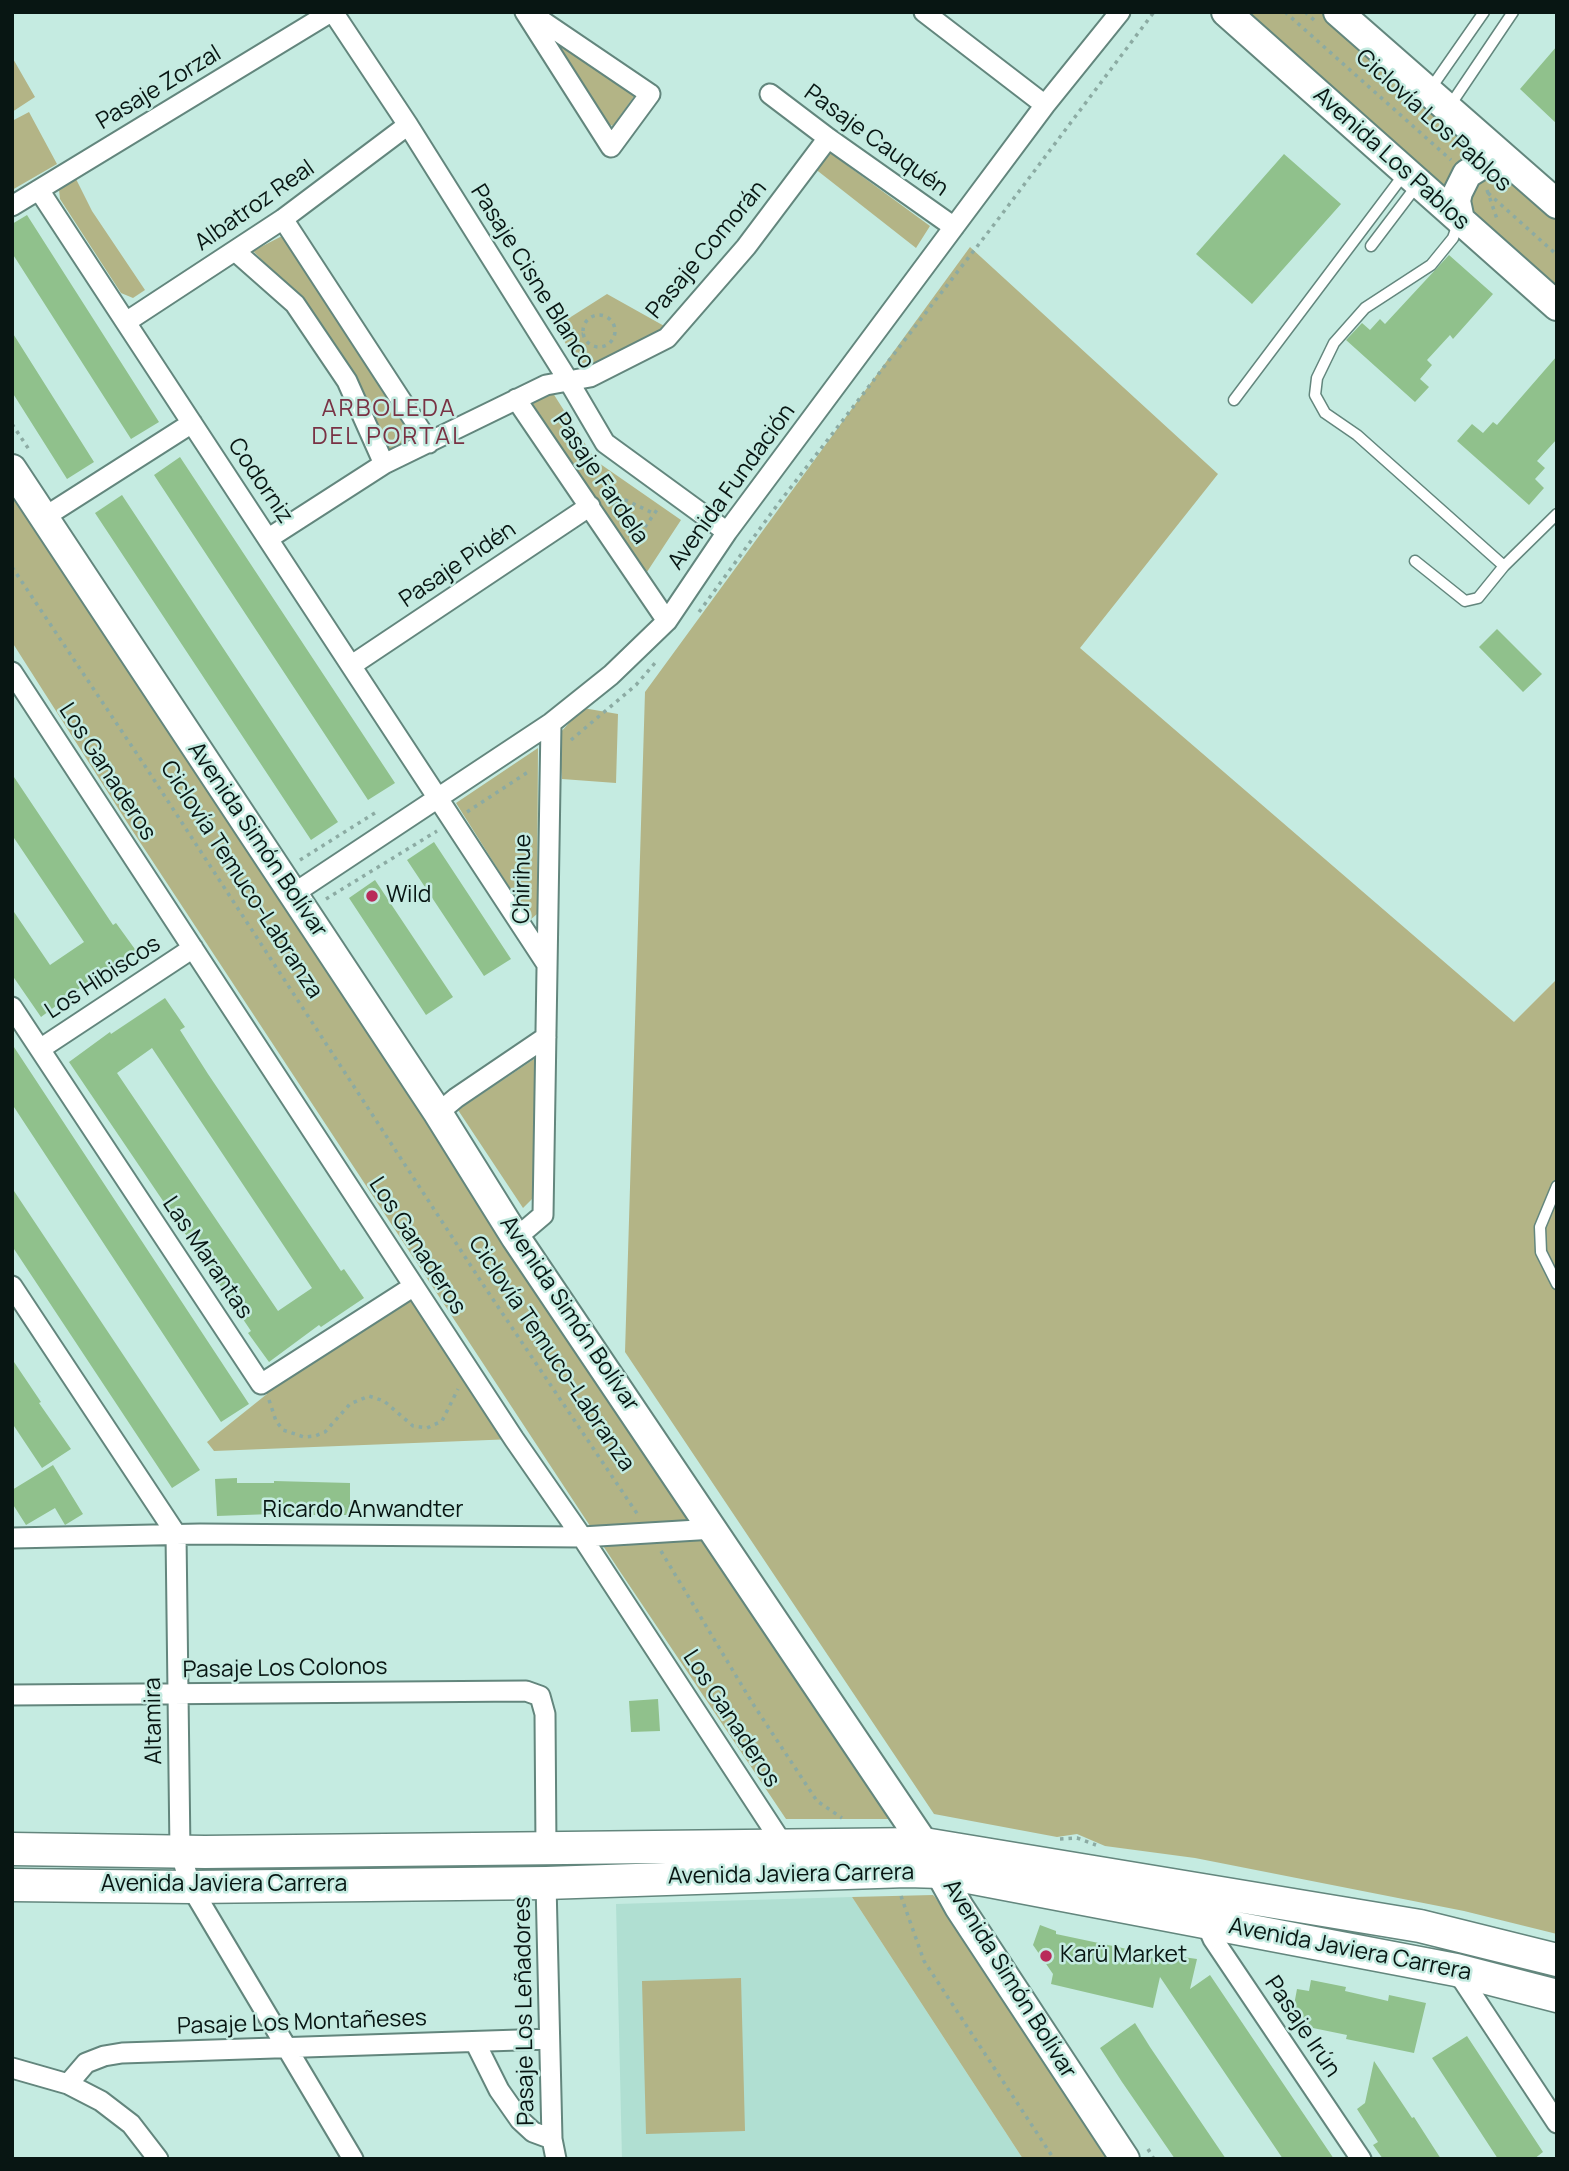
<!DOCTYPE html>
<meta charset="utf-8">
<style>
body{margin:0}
#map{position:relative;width:1569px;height:2171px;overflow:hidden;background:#c5ebe1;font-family:Manrope,sans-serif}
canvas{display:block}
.frame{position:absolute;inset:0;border:14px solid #081613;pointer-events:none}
</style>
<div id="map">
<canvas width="1569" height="2171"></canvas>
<div class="frame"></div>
</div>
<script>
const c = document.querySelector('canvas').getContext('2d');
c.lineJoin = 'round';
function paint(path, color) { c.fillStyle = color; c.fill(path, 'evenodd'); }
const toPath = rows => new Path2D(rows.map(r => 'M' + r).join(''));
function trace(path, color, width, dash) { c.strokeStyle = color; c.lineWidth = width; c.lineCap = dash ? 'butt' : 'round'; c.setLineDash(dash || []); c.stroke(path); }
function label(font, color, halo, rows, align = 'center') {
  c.font = font + ' Manrope,sans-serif'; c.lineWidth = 5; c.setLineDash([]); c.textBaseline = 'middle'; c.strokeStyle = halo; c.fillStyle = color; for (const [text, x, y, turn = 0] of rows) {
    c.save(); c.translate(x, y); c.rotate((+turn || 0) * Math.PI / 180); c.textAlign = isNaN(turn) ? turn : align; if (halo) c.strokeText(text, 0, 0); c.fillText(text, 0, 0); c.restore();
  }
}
paint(toPath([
 [852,1897,1023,2159,622,2159,616,1904]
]), '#b0dfd2');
paint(toPath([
 [1243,12,1329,12,1557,216,1557,293],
 [549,32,635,95,613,126,608,124],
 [12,57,35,97,12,112],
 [29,112,57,164,12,190,12,121],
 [829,152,930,226,916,248,814,168],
 [76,179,92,211,145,290,133,298,121,293,60,199,59,190],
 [284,235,413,430,415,441,385,453,366,399,306,304,253,251],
 [970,247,1218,474,1080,648,1514,1022,1557,979,1557,1934,1464,1911,1195,1858,1105,1846,1077,1834,1057,1837,934,1814,625,1352,645,692],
 [607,294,666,327,650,340,584,372,555,327],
 [551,390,596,461,681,520,645,575,533,404,536,395],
 [12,484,896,1819,786,1819,619,1570,130,827,12,642],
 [583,708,618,714,616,783,562,779,558,735],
 [538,748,537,914,530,920,456,803],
 [537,1057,533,1198,523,1208,458,1110],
 [414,1286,514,1439,214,1451,207,1442,267,1394,261,1384],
 [933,1895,935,1897,1107,2159,1023,2159,852,1897],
 [741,1978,745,2131,646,2134,642,1981]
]), '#b3b486');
paint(toPath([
 [1557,46,1557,124,1520,89],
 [1284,154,1341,204,1252,304,1196,254],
 [27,215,159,422,131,439,12,253,12,224],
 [1449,255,1493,294,1453,339,1450,335,1427,360,1432,365,1420,379,1429,387,1415,402,1346,340,1362,323,1370,330,1380,319,1385,324],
 [12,332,94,462,67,479,12,392],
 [1557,356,1557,439,1537,461,1545,468,1535,479,1544,488,1529,505,1457,441,1472,424,1483,433,1493,422,1497,425],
 [180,457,395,783,368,800,154,475],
 [122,495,338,822,311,840,95,513],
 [1497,629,1542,674,1523,692,1479,647],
 [12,774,113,925,116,923,137,952,93,981,92,979,41,1017,12,975,12,909,50,965,84,942,12,835],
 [434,842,511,959,484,976,407,860],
 [375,880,453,997,426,1015,349,898],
 [165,998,185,1027,180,1030,208,1074,341,1271,344,1269,364,1298,321,1327,319,1325,269,1362,248,1333,251,1331,69,1062,110,1032,111,1034],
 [152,1048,312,1288,278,1311,117,1073],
 [12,1044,249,1404,221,1422,12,1104],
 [12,1188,200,1470,172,1488,12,1246],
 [12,1359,41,1402,39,1403,71,1449,42,1468,12,1423],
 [53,1465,83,1514,65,1525,55,1508,26,1525,12,1503,12,1490],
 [237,1478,237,1483,274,1483,274,1481,350,1483,350,1515,299,1515,299,1513,217,1516,215,1479],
 [658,1699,660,1731,631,1732,629,1701],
 [1040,1925,1056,1931,1056,1934,1127,1949,1126,1952,1166,1961,1169,1955,1197,1959,1190,1989,1210,1975,1334,2159,1283,2159,1160,1977,1153,2008,1051,1984,1053,1974,1033,1945],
 [1311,1980,1346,1987,1345,1991,1388,2001,1389,1995,1426,2003,1414,2053,1346,2039,1347,2035,1308,2027,1309,2020,1292,2016,1297,1989,1309,1991],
 [1135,2023,1150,2047,1226,2159,1175,2159,1122,2082,1100,2048],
 [1467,2036,1543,2152,1534,2159,1498,2159,1432,2058],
 [1374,2061,1412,2118,1414,2117,1441,2159,1383,2159,1373,2145,1378,2142,1357,2109,1365,2103]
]), '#90c18c');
const lane = toPath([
 [1431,88,1484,12],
 [1449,107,1513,12],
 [1458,224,1453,238,1431,265,1365,308,1334,343,1317,378,1315,395,1325,413,1357,435,1504,566],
 [1371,246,1418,184],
 [1234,400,1405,173],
 [1415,561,1465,601,1478,598,1504,566,1557,514],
 [1557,1186,1540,1227,1541,1252,1557,1284]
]);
const street = toPath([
 [333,12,408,125,568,380,605,443,727,532],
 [525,12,611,147,650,94,529,12],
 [924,12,1045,105],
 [770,94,828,138,954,227],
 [39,190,546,963],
 [12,206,331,12],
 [283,219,429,443],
 [235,251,295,304,347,381,384,464],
 [126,322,283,219,408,125],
 [516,399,667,621],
 [43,518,192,423],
 [269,538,384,464,546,385,590,377,667,338,746,247,828,138],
 [352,665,590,506],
 [12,672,514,1439,582,1537,784,1846],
 [293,894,551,723,611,675,667,621,727,532,954,227,1045,105,1120,12],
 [12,1007,261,1384,414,1286],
 [40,1049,193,948],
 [438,1113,456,1098,546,1037],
 [516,1238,543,1215,551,723],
 [12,1286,176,1534,180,1852,191,1887,353,2159],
 [12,1538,200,1534,582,1537,714,1529],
 [12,1695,526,1691,540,1696,545,1714,546,1848],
 [546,1883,552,2139,556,2159],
 [1205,1921,1213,1939,1361,2159],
 [1456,1970,1557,2123],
 [475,2042,499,2090,520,2120,533,2132,552,2139],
 [12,2068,68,2084,101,2101,131,2124,158,2159],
 [68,2084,86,2063,104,2056,122,2053,549,2039]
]);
const secondary = toPath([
 [1226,12,1557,306],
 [1338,12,1557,204],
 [1460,220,1456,201,1458,192,1467,174,1483,164,1491,162,1510,163],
 [12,469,438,1113,516,1238,924,1844,959,1907,1125,2159]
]);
const primary = toPath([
 [12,1849,205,1852,924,1844,1420,1926,1557,1960],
 [12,1885,191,1887,546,1883,907,1871,942,1872,1456,1970,1557,1996]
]);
trace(lane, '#63867d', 13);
trace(street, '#63867d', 23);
trace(secondary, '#63867d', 32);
trace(primary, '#63867d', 35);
trace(toPath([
 [1285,12,1451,160],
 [1305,12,1314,20],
 [1487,190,1497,219],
 [1488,193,1557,255],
 '583 331a16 16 0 1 1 32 0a16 16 0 1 1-32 0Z',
 [565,337,583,334],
 [12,424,30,451],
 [614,505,613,503,619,497,655,514],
 [635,541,659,507],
 [12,567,145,766,484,1286,638,1515],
 [699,612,778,504,996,222,1154,12],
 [571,740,636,685,655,663],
 [467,812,531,770],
 [300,860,378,811],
 [326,899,437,831],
 [269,1400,276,1421,283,1430,304,1437,315,1436,325,1432,350,1404,369,1396,384,1401,413,1426,427,1428,442,1421,458,1389],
 [661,1551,753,1704,817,1801,842,1818],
 [1060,1839,1077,1838,1096,1845],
 [901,1896,924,1961,1054,2159],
 [1148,2149,1154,2159]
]), '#8caba3', 3.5, [3.5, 5]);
trace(lane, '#fff', 10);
trace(street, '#fff', 19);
trace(secondary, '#fff', 28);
trace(primary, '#fff', 32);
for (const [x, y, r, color] of [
 [372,896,7,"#b92b5a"],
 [1046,1956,7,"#b92b5a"]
]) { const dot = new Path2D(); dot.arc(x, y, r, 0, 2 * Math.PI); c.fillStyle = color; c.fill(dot); trace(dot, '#c5ebe1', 2.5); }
label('23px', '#081613', '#c5ebe1', [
 ["Pasaje Zorzal",159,88,-31],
 ["Ciclovía Los Pablos",1433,121,42],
 ["Pasaje Cauquén",876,141,36],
 ["Avenida Los Pablos",1391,159,42],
 ["Albatroz Real",255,206,-35],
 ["Pasaje Comorán",707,250,-50],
 ["Pasaje Cisne Blanco",532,277,58],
 ["Pasaje Fardela",600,479,56],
 ["Codorniz",260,481,56],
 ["Avenida Fundación",732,487,-54],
 ["Pasaje Pidén",458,565,-34],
 ["Los Ganaderos",107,772,57],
 ["Avenida Simón Bolívar",257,840,56],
 ["Chirihue",523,879,-89],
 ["Ciclovía Temuco-Labranza",241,880,57],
 ["Los Hibiscos",103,978,-33],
 ["Los Ganaderos",417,1246,57],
 ["Las Marantas",207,1258,56],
 ["Avenida Simón Bolívar",569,1314,56],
 ["Ciclovía Temuco-Labranza",551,1354,56],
 ["Ricardo Anwandter",363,1511],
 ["Pasaje Los Colonos",285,1669,-1],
 ["Los Ganaderos",731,1719,57],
 ["Altamira",154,1721,-91],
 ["Avenida Javiera Carrera",791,1875,-1],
 ["Avenida Javiera Carrera",224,1885],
 ["Avenida Javiera Carrera",1350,1950,11],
 ["Avenida Simón Bolívar",1009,1979,58],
 ["Pasaje Los Leñadores",525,2011,-91],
 ["Pasaje Los Montañeses",302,2023,-2],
 ["Pasaje Irún",1302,2027,56]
]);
label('23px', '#081613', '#c5ebe1', [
 ["Wild",386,896],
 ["Karü Market",1060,1956]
], 'left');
c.letterSpacing = '2px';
label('24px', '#793244', '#c5ebe1', [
 ["ARBOLEDA",389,409],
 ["DEL PORTAL",389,437]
]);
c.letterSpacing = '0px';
</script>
